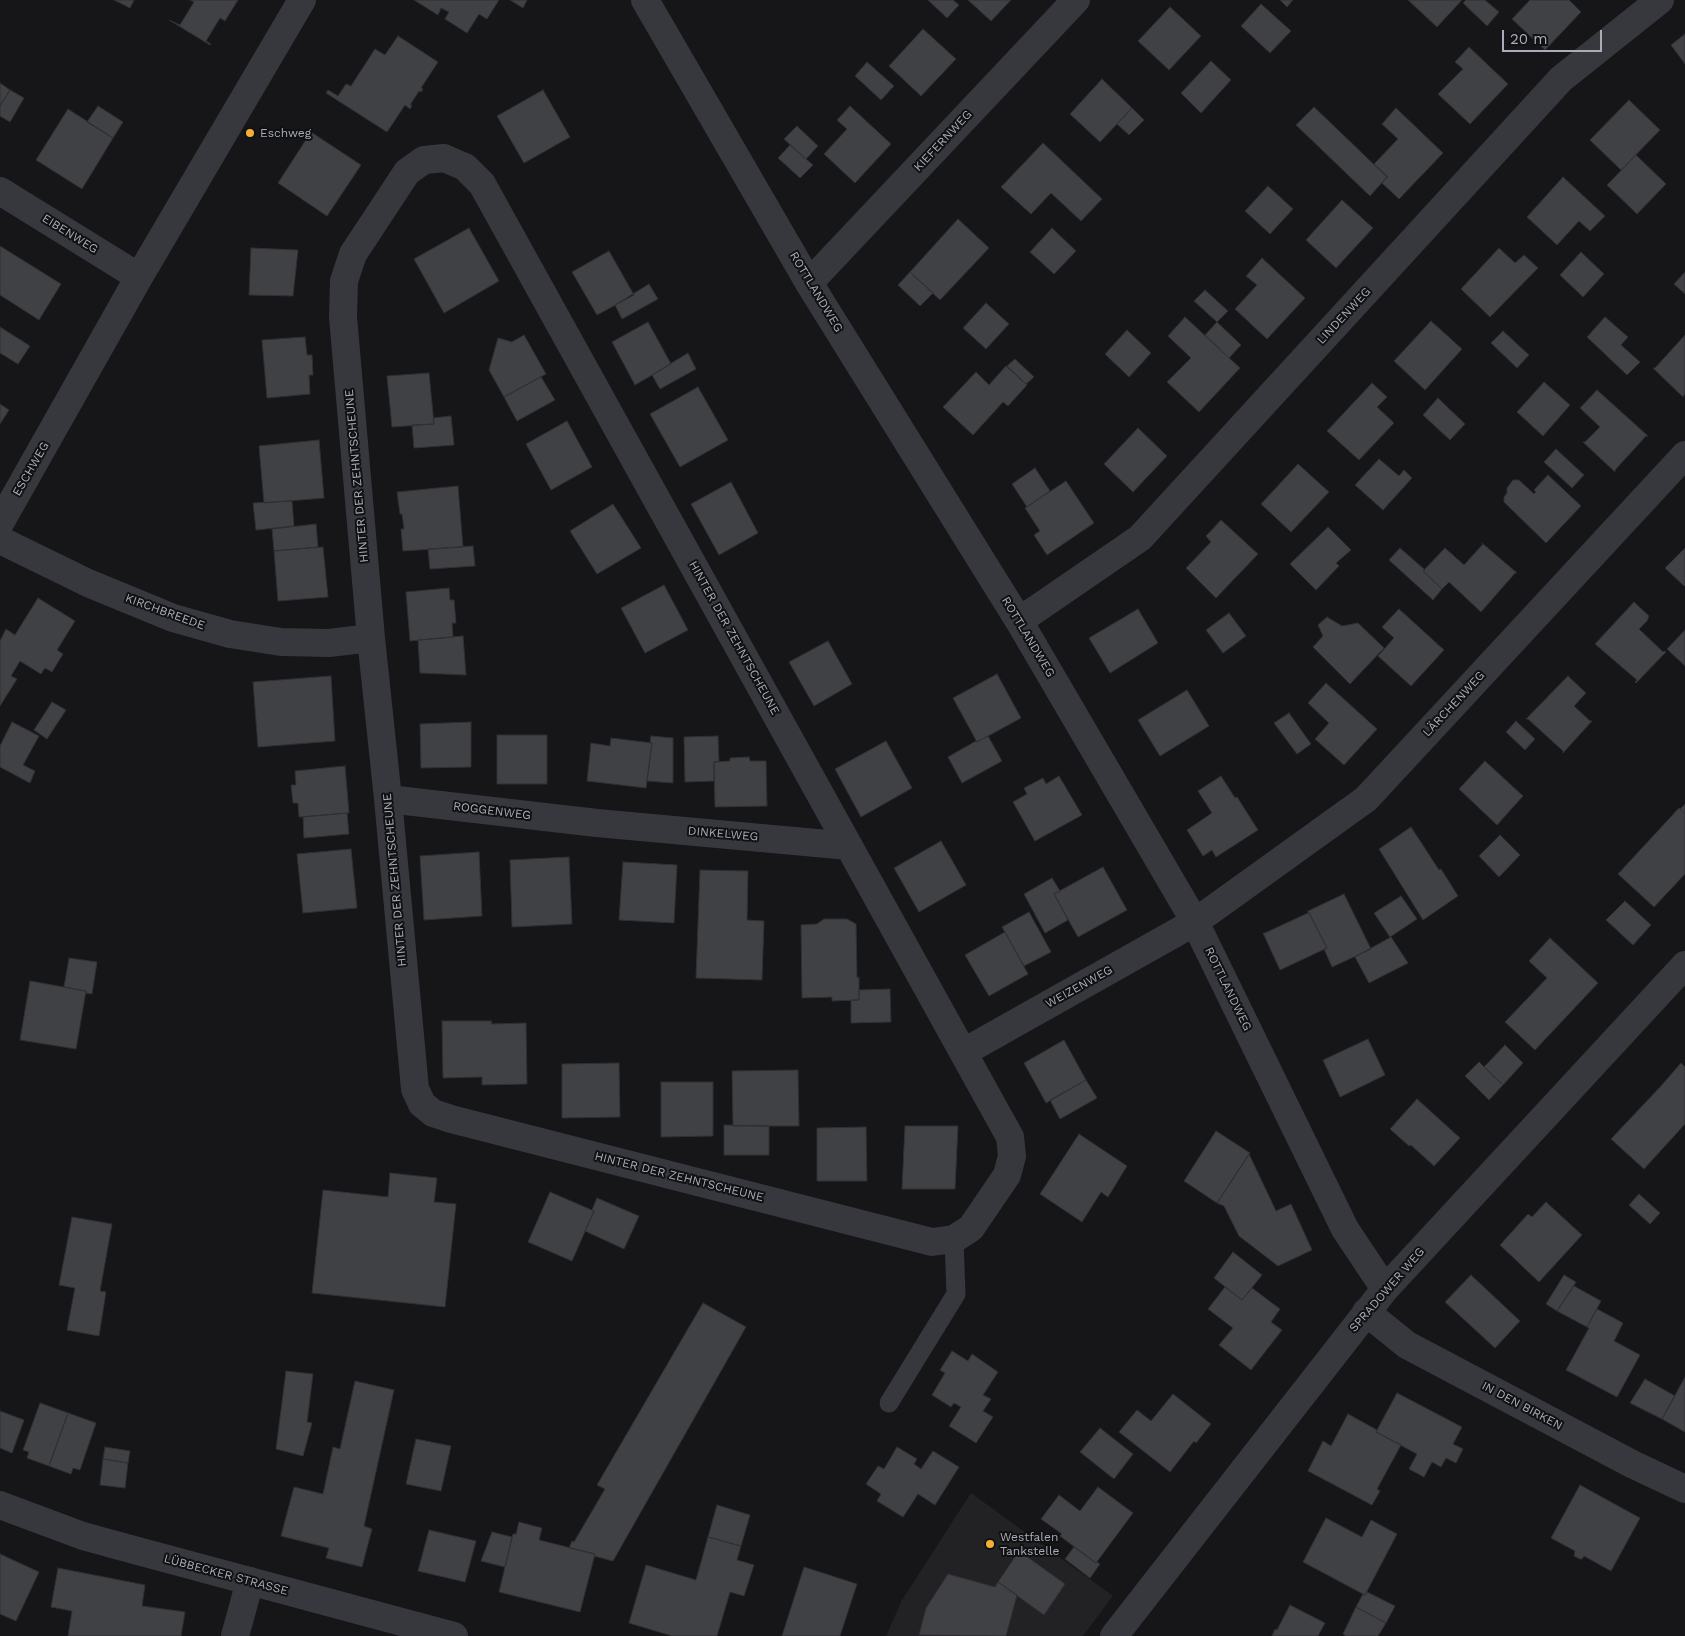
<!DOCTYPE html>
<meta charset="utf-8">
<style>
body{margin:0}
#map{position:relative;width:1685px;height:1636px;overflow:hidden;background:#161618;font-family:"Work Sans",sans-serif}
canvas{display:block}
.scale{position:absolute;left:1502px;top:30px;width:100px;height:22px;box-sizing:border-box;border:2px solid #a8adb8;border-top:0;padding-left:6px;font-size:15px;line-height:18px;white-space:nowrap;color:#a8adb8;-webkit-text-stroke:4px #111113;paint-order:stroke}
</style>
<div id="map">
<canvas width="1685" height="1636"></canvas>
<div class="scale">20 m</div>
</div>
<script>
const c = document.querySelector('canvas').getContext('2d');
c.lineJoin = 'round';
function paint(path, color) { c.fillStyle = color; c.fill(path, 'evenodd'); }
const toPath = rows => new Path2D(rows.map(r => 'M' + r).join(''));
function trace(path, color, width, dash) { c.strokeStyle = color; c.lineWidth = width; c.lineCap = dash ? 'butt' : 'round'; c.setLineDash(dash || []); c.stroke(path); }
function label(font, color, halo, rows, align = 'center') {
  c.font = font + ' "Work Sans",sans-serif'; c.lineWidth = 4; c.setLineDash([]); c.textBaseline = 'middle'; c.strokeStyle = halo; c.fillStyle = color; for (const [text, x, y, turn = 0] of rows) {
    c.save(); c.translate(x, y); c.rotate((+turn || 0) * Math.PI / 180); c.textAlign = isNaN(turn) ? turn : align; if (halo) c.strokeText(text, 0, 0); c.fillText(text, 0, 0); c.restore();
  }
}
paint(toPath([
 [971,1493,1113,1596,1083,1636,886,1636,902,1600]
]), '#222225');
const building = toPath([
 [114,0,134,0,130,8,114,0],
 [190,0,238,0,225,21,220,18,206,41,211,44,210,45,169,20,180,25,194,2,190,0],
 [414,0,499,0,487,19,479,14,467,33,445,19,449,12,441,8,438,15,414,0],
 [510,0,527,0,523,8,510,0],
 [928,0,953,0,959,5,947,18,928,0],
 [968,0,1011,0,991,21,968,0],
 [1280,0,1293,0,1287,7,1280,0],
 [1408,0,1462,0,1437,27,1408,0],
 [1466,0,1485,0,1499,12,1487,26,1463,3,1466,0],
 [1530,0,1569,0,1581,12,1545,50,1512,19,1530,0],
 [1261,4,1291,31,1270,53,1241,26,1261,4],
 [1170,7,1201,36,1169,70,1138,41,1170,7],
 [923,29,956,59,921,96,889,66,923,29],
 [1685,34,1685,64,1671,45,1685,34],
 [398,36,438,62,421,88,423,89,421,92,419,91,410,105,412,105,410,109,405,105,387,132,326,93,328,90,338,96,346,84,351,86,375,49,385,55,398,36],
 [1469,47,1508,84,1470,124,1438,94,1463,69,1455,62,1469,47],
 [1211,61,1231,80,1201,113,1181,93,1211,61],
 [867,62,894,86,881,100,855,76,867,62],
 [1102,79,1132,108,1100,142,1070,114,1102,79],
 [0,83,10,90,0,106,0,83],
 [10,90,24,98,10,122,0,116,0,106,10,90],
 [543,90,570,137,524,163,497,116,543,90],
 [1629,100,1660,130,1621,170,1590,140,1629,100],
 [98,106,123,122,113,138,87,122,98,106],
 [850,106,891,144,855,183,824,154,847,129,837,120,850,106],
 [1314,107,1387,177,1370,196,1296,125,1314,107],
 [1132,108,1144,120,1129,135,1117,124,1132,108],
 [1396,108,1443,153,1399,199,1382,183,1388,177,1374,164,1398,139,1382,124,1396,108],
 [68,109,113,138,82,189,36,160,68,109],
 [797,126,818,146,806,159,784,139,797,126],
 [311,132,361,165,327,216,278,183,311,132],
 [1043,143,1102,199,1081,221,1051,193,1031,214,1001,187,1043,143],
 [790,145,813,165,800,178,778,158,790,145],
 [1636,155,1666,184,1637,214,1607,185,1636,155],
 [1563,177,1605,216,1590,231,1579,221,1557,245,1527,217,1563,177],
 [1268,186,1293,209,1270,234,1245,211,1268,186],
 [1342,200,1373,228,1336,268,1306,240,1342,200],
 [958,219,989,248,940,300,910,272,958,219],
 [469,228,499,281,444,313,414,259,469,228],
 [1052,228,1076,251,1054,274,1030,252,1052,228],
 [0,246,61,284,39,320,0,295,0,246],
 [251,248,298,250,293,296,249,295,251,248],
 [1499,248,1515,263,1524,255,1538,268,1490,317,1461,289,1499,248],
 [609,251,634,295,597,315,572,272,609,251],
 [1581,252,1604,274,1583,297,1560,275,1581,252],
 [1262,258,1305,298,1267,339,1235,309,1257,285,1246,276,1262,258],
 [910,272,933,293,920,306,898,285,910,272],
 [1685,272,1685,294,1674,284,1685,272],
 [649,284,658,299,622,319,615,305,649,284],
 [1205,290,1228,311,1217,322,1194,301,1205,290],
 [986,303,1009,324,986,349,963,328,986,303],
 [1185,317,1240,368,1199,412,1167,382,1191,358,1168,336,1185,317],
 [1605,317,1628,337,1621,345,1640,362,1627,375,1587,337,1605,317],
 [1431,321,1462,349,1425,390,1394,361,1431,321],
 [648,322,671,364,635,385,612,342,648,322],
 [1217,322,1241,345,1229,358,1205,335,1217,322],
 [0,327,30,346,18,364,0,353,0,327],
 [1127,330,1151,353,1129,377,1105,354,1127,330],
 [1503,331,1529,355,1517,368,1491,343,1503,331],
 [524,335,546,374,504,397,489,370,498,338,512,342,524,335],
 [1685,335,1685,393,1683,397,1653,368,1655,368,1685,335],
 [305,337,307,355,312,355,313,375,309,375,310,394,267,398,262,340,305,337],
 [688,353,696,369,660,389,652,375,688,353],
 [1015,359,1034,377,1026,384,1007,366,1015,359],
 [1006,366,1027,385,1008,406,1003,402,973,435,943,407,976,372,989,385,1006,366],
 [429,373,434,424,392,427,387,376,429,373],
 [541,377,555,400,517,421,504,397,541,377],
 [1544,382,1570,405,1543,436,1517,412,1544,382],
 [1372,383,1387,397,1377,407,1394,423,1359,460,1327,431,1372,383],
 [698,387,728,440,680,467,650,414,698,387],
 [1597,390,1648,436,1646,436,1615,470,1615,472,1583,442,1585,442,1600,427,1580,408,1597,390],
 [1438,398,1465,424,1450,440,1423,415,1438,398],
 [0,404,9,410,0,424,0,404],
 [451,416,454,445,414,448,412,425,434,424,433,418,451,416],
 [567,421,592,467,551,490,526,444,567,421],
 [1138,428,1167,456,1133,492,1104,464,1138,428],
 [319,440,324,498,264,503,259,446,319,440],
 [1556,449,1584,475,1572,488,1544,462,1556,449],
 [1379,459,1399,476,1404,470,1412,478,1383,510,1355,485,1379,459],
 [1298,464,1329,492,1291,532,1261,504,1298,464],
 [1035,468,1050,491,1027,507,1012,484,1035,468],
 [1548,475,1581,506,1546,543,1504,502,1504,497,1507,493,1507,488,1513,480,1519,480,1534,494,1536,492,1534,490,1548,475],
 [1066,481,1094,523,1047,555,1034,535,1040,531,1025,508,1066,481],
 [731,482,758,533,719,555,691,504,731,482],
 [458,486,463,547,403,551,401,529,404,529,402,514,400,514,397,492,458,486],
 [292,501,294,526,256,530,253,503,292,501],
 [613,504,641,548,597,574,570,531,613,504],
 [1221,520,1258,554,1216,598,1186,568,1211,542,1206,536,1221,520],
 [316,524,318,547,274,551,272,529,316,524],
 [1328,527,1351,550,1336,563,1339,566,1316,590,1290,564,1328,527],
 [1482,543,1517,573,1515,573,1481,612,1449,582,1442,589,1423,571,1445,548,1464,565,1483,544,1482,543],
 [473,546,475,566,430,569,428,549,473,546],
 [323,547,328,597,278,601,274,551,323,547],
 [1400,548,1425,570,1423,571,1442,589,1433,600,1389,560,1400,548],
 [1685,548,1685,585,1684,586,1665,568,1685,548],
 [664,585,688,630,645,653,621,608,664,585],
 [449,588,450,600,454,600,456,623,452,623,453,637,410,641,406,592,449,588],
 [38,598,75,621,57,650,63,654,52,672,45,668,41,674,20,661,11,676,17,679,0,706,0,641,6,629,15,635,38,598],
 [1634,602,1649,616,1647,621,1639,629,1663,652,1664,651,1666,652,1636,683,1635,682,1637,680,1595,644,1634,602],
 [1138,609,1158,643,1110,673,1089,638,1138,609],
 [1399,609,1444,650,1411,686,1378,656,1394,638,1382,627,1399,609],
 [1229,613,1246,636,1223,653,1206,630,1229,613],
 [1327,617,1342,626,1358,623,1384,648,1350,684,1313,647,1323,636,1318,625,1327,617],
 [1685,630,1685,666,1667,649,1685,630],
 [463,636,466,675,420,673,418,640,463,636],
 [828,641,852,684,814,706,789,662,828,641],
 [997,674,1021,718,977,742,953,698,997,674],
 [331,676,335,741,258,747,253,682,331,676],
 [1568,676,1586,693,1574,706,1590,721,1592,721,1563,753,1563,751,1528,719,1526,719,1568,676],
 [1326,683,1377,729,1344,765,1315,739,1329,723,1308,703,1326,683],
 [1187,690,1209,726,1160,756,1138,720,1187,690],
 [52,702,66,710,47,739,34,730,52,702],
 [1289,713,1311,744,1297,754,1274,723,1289,713],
 [1516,721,1535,739,1525,750,1506,732,1516,721],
 [12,722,39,736,23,765,35,771,30,783,0,767,0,746,12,722],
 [471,722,471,767,421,768,420,724,471,722],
 [497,735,547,735,547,784,497,784,497,735],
 [651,736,673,738,673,783,647,781,652,743,650,743,651,736],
 [718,736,719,762,714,762,714,781,685,782,684,737,718,736],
 [988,736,1002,761,962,783,948,757,976,741,977,742,988,736],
 [611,738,652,743,646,788,587,781,591,743,610,746,611,738],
 [886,741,912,788,861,817,835,769,886,741],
 [749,757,750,761,766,761,767,806,715,807,714,762,730,761,730,758,749,757],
 [1485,761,1523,796,1497,825,1459,789,1485,761],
 [345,766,349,813,299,817,298,803,293,803,291,785,296,785,295,771,345,766],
 [1059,776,1082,815,1035,841,1013,802,1027,794,1024,788,1043,778,1046,784,1059,776],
 [1221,776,1235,798,1237,797,1258,830,1216,857,1212,850,1203,856,1187,830,1212,813,1198,791,1221,776],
 [1685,804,1685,814,1680,809,1685,804],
 [1679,808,1685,814,1685,874,1654,907,1618,874,1679,808],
 [347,813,349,834,304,838,303,817,347,813],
 [1411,827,1439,870,1441,869,1458,896,1423,920,1379,849,1411,827],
 [1500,835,1520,855,1499,877,1479,856,1500,835],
 [941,841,966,885,919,912,894,868,941,841],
 [351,849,357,908,303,913,297,854,351,849],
 [479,852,482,916,424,920,420,856,479,852],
 [569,857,572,924,512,927,510,860,569,857],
 [623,862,677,865,674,923,619,920,623,862],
 [1103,867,1127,910,1078,937,1054,894,1103,867],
 [700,870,748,871,747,920,764,921,762,980,696,978,700,870],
 [1052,878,1060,891,1054,894,1068,920,1045,933,1024,894,1052,878],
 [1344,894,1371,949,1332,967,1324,949,1327,948,1308,911,1344,894],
 [1401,896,1417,919,1390,937,1374,913,1401,896],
 [1625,901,1651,925,1633,945,1606,920,1625,901],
 [1308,911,1327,948,1280,970,1263,933,1265,933,1308,913,1308,911],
 [1029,912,1051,952,1024,966,1002,927,1029,912],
 [824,919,847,919,856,924,857,978,859,977,859,1000,832,1001,832,997,802,998,801,925,817,924,824,919],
 [1005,932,1028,974,989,996,965,955,1005,932],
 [1391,937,1408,963,1369,983,1355,957,1391,937],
 [1550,938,1598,983,1535,1050,1505,1022,1547,978,1529,961,1550,938],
 [69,958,97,962,92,994,86,993,86,991,64,987,69,958],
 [30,981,86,991,76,1049,20,1040,30,981],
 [890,989,891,1022,851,1023,851,1000,859,1000,859,990,890,989],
 [442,1021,492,1021,491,1024,526,1023,527,1084,482,1085,482,1077,443,1078,442,1021],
 [1368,1039,1385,1075,1340,1097,1323,1060,1368,1039],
 [1064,1040,1086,1080,1046,1103,1024,1063,1064,1040],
 [1505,1045,1523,1063,1503,1085,1484,1067,1505,1045],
 [1479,1062,1503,1085,1489,1100,1465,1076,1479,1062],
 [619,1063,620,1117,562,1118,562,1064,619,1063],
 [1681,1063,1685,1067,1685,1124,1644,1169,1611,1139,1661,1086,1681,1063],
 [798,1070,799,1126,733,1126,732,1071,798,1070],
 [1086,1080,1097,1098,1060,1119,1050,1100,1086,1080],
 [661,1082,713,1082,713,1136,661,1137,661,1082],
 [1417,1099,1460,1138,1434,1166,1411,1145,1409,1146,1390,1129,1417,1099],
 [724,1125,769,1126,769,1155,724,1155,724,1125],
 [905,1126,958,1126,955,1189,902,1189,905,1126],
 [866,1127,867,1181,817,1181,817,1128,866,1127],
 [1216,1131,1250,1153,1217,1203,1184,1181,1216,1131],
 [1079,1134,1127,1166,1108,1197,1101,1192,1082,1222,1040,1194,1079,1134],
 [1249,1154,1276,1211,1291,1204,1312,1250,1278,1266,1239,1236,1224,1206,1217,1203,1249,1154],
 [390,1173,437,1178,434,1202,456,1204,445,1307,312,1293,323,1190,388,1197,390,1173],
 [550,1192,594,1211,572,1261,528,1242,550,1192],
 [1639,1194,1660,1213,1650,1224,1629,1205,1639,1194],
 [597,1198,639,1216,624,1249,585,1231,594,1211,592,1210,597,1198],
 [1546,1202,1582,1235,1539,1282,1500,1245,1528,1214,1532,1217,1546,1202],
 [72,1217,112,1224,100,1291,106,1292,99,1336,67,1330,75,1288,59,1285,72,1217],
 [1233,1252,1262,1275,1242,1300,1214,1278,1233,1252],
 [1471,1275,1520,1321,1495,1348,1445,1302,1471,1275],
 [1564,1275,1576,1282,1557,1311,1546,1304,1564,1275],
 [1574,1286,1601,1301,1587,1327,1557,1311,1574,1286],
 [1225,1287,1242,1300,1252,1288,1280,1309,1271,1322,1282,1330,1251,1370,1219,1345,1233,1328,1208,1309,1225,1287],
 [703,1303,746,1327,613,1561,594,1556,595,1554,569,1548,572,1541,574,1542,605,1489,597,1485,703,1303],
 [1597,1309,1623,1323,1614,1341,1640,1355,1617,1397,1566,1370,1589,1328,1587,1327,1597,1309],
 [952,1351,968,1361,972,1354,998,1372,983,1395,991,1399,983,1411,993,1417,976,1443,949,1426,961,1407,954,1403,951,1407,932,1395,945,1373,940,1370,952,1351],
 [286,1371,313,1374,307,1422,312,1423,303,1456,276,1449,286,1371],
 [1685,1377,1685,1432,1662,1419,1685,1377],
 [1645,1379,1675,1396,1662,1419,1630,1403,1645,1379],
 [355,1381,394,1390,364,1526,372,1529,362,1567,326,1558,329,1548,281,1536,294,1487,323,1494,333,1447,340,1449,355,1381],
 [1397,1393,1462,1427,1453,1444,1463,1449,1456,1463,1446,1458,1441,1467,1432,1462,1424,1477,1409,1469,1417,1454,1376,1432,1397,1393],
 [1173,1394,1211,1424,1196,1443,1194,1441,1170,1472,1119,1432,1137,1410,1151,1421,1173,1394],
 [40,1403,68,1413,49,1466,27,1458,29,1452,23,1450,40,1403],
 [0,1411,24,1420,12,1453,0,1448,0,1411],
 [68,1413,96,1423,80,1470,73,1468,71,1474,49,1466,68,1413],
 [1348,1414,1377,1430,1376,1432,1401,1445,1377,1489,1380,1491,1372,1505,1308,1471,1323,1441,1331,1446,1348,1414],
 [1100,1428,1133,1454,1114,1479,1080,1452,1100,1428],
 [416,1439,451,1446,441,1491,406,1484,416,1439],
 [105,1447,130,1451,128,1463,103,1459,105,1447],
 [897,1447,917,1459,914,1464,921,1469,933,1451,959,1467,935,1505,918,1494,903,1517,877,1501,881,1494,866,1484,878,1466,884,1469,897,1447],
 [103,1459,128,1463,125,1488,100,1485,103,1459],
 [1580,1485,1640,1518,1611,1571,1584,1556,1582,1559,1580,1559,1574,1556,1575,1551,1551,1538,1580,1485],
 [1098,1487,1133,1513,1096,1563,1060,1536,1062,1534,1041,1519,1059,1495,1080,1511,1098,1487],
 [717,1505,750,1515,741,1546,708,1537,717,1505],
 [1326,1518,1362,1537,1371,1520,1397,1534,1365,1595,1303,1562,1326,1518],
 [519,1522,542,1528,539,1540,595,1554,580,1612,499,1592,513,1534,516,1534,519,1522],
 [429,1530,476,1541,465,1582,418,1571,429,1530],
 [492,1532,512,1537,505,1567,481,1561,492,1532],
 [708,1537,741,1546,737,1560,754,1565,744,1596,730,1592,717,1636,672,1636,629,1623,646,1565,696,1580,708,1537],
 [1074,1547,1096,1563,1097,1562,1100,1564,1090,1578,1065,1559,1074,1547],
 [1019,1551,1065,1584,1044,1615,998,1582,1019,1551],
 [0,1554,39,1572,16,1621,0,1614,0,1554],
 [804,1567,857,1584,840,1636,782,1636,804,1567],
 [58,1568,145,1585,142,1606,185,1612,181,1636,68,1636,72,1611,51,1607,58,1568],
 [948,1574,995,1587,998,1582,1017,1595,1006,1636,919,1635,926,1608,948,1574],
 [1367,1592,1395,1606,1386,1623,1356,1607,1363,1594,1365,1595,1367,1592],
 [1290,1605,1325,1623,1318,1636,1272,1636,1275,1629,1277,1630,1290,1605],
 [1356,1607,1386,1623,1378,1636,1346,1636,1343,1634,1356,1607]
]);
paint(building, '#404145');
trace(building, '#303034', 1);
trace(toPath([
 [889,1403,956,1294,954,1239]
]), '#37383d', 19);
trace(toPath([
 [645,0,809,283,1019,621,1195,922,1345,1229,1385,1289],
 [444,158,465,167,482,184,1010,1137,1012,1156,1007,1175,971,1228,954,1239,932,1242,451,1119,433,1113,422,1104,415,1089,388,799,371,638,343,317,344,281,353,254,407,172,424,160,444,158],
 [0,191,139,277],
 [809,283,1076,0],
 [0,523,139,277,302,0],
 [0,540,88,583,173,618,230,634,281,642,329,643,371,638],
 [1019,621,1140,538,1561,79,1660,0],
 [388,799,597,823,849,846],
 [964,1052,1195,922,1366,799,1685,455],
 [1366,1312,1407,1345,1632,1464,1685,1489],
 [235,1636,250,1581],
 [1114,1636,1385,1289,1685,965]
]), '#37383d', 28);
trace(toPath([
 [0,1505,83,1536,123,1547,454,1636]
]), '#37383d', 28);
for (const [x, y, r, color] of [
 [250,133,5,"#f2b134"],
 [990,1544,5,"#f2b134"]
]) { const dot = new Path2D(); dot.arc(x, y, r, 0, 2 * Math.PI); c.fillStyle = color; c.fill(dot); trace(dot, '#111113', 2); }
label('12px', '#a8adb8', '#111113', [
 ["Eschweg",260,133],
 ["Westfalen",1000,1537],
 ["Tankstelle",1000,1551]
], 'left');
label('12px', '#a8adb8', '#111113', [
 ["KIEFERNWEG",943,141,-47],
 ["EIBENWEG",70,234,32],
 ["ROTTLANDWEG",816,292,59],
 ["LINDENWEG",1344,316,-47],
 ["ESCHWEG",31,469,-60],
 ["HINTER DER ZEHNTSCHEUNE",357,476,-95],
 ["KIRCHBREEDE",165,612,20],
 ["ROTTLANDWEG",1028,637,59],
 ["HINTER DER ZEHNTSCHEUNE",734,638,61],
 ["LÄRCHENWEG",1454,704,-47],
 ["ROGGENWEG",492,811,7],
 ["DINKELWEG",723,834,5],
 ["HINTER DER ZEHNTSCHEUNE",395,880,-95],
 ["WEIZENWEG",1079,987,-29],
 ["ROTTLANDWEG",1228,989,64],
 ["HINTER DER ZEHNTSCHEUNE",679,1177,14],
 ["SPRADOWER WEG",1387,1290,-49],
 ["IN DEN BIRKEN",1522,1406,28],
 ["LÜBBECKER STRASSE",226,1575,15]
]);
</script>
